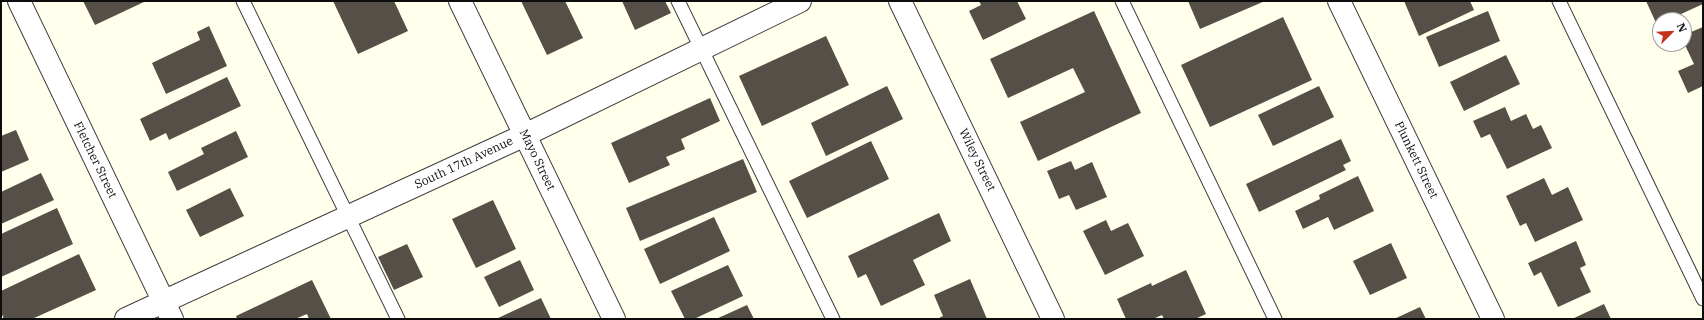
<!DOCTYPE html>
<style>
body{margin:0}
#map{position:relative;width:1704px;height:320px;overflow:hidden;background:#ffffeb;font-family:"IBM Plex Serif",serif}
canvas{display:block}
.frame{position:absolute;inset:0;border:2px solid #0c0c0c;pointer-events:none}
.north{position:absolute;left:1652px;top:12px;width:40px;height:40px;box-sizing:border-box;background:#fff;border:1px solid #9e9e9e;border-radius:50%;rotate:66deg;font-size:11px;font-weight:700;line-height:16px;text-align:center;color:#0c0c0c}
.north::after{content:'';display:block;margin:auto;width:14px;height:18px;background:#c4311c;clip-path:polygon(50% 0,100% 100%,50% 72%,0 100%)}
</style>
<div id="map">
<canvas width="1704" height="320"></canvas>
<div class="frame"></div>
<div class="north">N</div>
</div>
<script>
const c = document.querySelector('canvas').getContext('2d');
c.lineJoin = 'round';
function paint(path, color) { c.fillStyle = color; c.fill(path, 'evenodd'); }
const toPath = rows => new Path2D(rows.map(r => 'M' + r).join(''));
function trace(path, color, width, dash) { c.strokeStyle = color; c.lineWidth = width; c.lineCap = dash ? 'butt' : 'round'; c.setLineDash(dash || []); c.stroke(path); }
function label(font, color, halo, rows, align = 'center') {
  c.font = font + ' "IBM Plex Serif",serif'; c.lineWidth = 4; c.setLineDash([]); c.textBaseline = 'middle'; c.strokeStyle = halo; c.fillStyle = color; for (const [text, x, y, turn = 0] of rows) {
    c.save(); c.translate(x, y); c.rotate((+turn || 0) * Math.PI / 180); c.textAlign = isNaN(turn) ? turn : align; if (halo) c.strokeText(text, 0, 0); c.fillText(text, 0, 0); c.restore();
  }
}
paint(toPath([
 [83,1,146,1,95,25],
 [333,1,394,1,408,31,358,54],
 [521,1,565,1,583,38,547,55],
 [622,1,665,1,671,13,635,30],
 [979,1,1017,1,1026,19,983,40,969,11,981,5],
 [1188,1,1265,1,1200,29],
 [1404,1,1470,1,1474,10,1419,36],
 [1646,1,1703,1,1703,4,1668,20,1660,20,1660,24,1657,25],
 [1094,11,1141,113,1038,161,1020,122,1085,92,1073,68,1008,98,990,59],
 [1488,11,1500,41,1439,67,1426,37],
 [1283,17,1312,80,1210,127,1181,65],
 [209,26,227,66,166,94,152,63,200,40,197,32],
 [1703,27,1703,86,1688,93,1678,71,1694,64,1684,43,1684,35],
 [826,36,849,85,762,126,739,76],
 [1506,55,1520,84,1464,111,1450,82],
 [227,77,241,106,169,140,166,133,150,141,140,119],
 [887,86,903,119,826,156,811,123],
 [1319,86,1334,117,1273,146,1258,115],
 [710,98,720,121,681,139,685,149,666,157,670,165,629,183,611,143],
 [1505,107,1511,121,1526,114,1533,129,1541,125,1552,148,1507,169,1490,134,1481,138,1473,121],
 [16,130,29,160,1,172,1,136],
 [236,131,248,157,177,191,168,172,204,154,201,148],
 [1341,139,1351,161,1343,165,1346,170,1259,212,1246,184],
 [871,141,889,179,807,218,789,181],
 [743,159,757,192,640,241,626,208],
 [1071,161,1075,170,1092,162,1107,197,1076,210,1069,195,1059,199,1047,171],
 [41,173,54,200,1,224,1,192],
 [1358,176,1374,211,1334,230,1328,217,1303,229,1295,211,1320,199,1319,195],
 [1544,178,1552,195,1568,187,1583,220,1535,242,1526,223,1520,226,1506,196],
 [230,188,244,216,200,237,186,210],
 [493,200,516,249,476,268,452,219],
 [57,208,73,244,1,277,1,234],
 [939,213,951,241,913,260,925,285,881,306,866,274,858,278,848,256],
 [714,217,730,251,660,284,644,249],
 [1106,220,1111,231,1128,223,1144,256,1105,275,1083,231],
 [1576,241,1586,265,1580,268,1591,292,1558,307,1541,272,1534,276,1528,263],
 [1391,243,1407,278,1370,295,1353,261],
 [407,244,423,277,394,290,378,257],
 [79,254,96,290,32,319,4,319,1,312,1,291],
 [520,260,534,290,499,307,484,277],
 [728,265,743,296,694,319,685,319,671,291],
 [1186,270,1206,314,1195,319,1164,319,1162,315,1153,319,1126,319,1117,299,1151,283,1152,286],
 [970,279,987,319,937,319,943,316,934,295],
 [312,280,331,319,309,319,307,314,295,319,237,319,236,316],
 [541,298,551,319,496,319],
 [1604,304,1611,319,1572,319],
 [747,305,754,319,716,319],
 [1420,307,1426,319,1394,319]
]), '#554f47');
const lane = toPath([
 [243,1,398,319],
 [678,1,833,319],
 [1122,1,1275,319],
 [1559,1,1703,299]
]);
const street = toPath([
 [19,1,172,319],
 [460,1,614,319],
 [900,1,1053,319],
 [1339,1,1493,319],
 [126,319,525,135,800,1]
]);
trace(lane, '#3f3f3f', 15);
trace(street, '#3f3f3f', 24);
trace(lane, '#fff', 13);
trace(street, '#fff', 22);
label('12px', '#0c0c0c', '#fff', [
 ["Fletcher Street",95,160,64],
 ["Mayo Street",537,160,64],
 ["Wiley Street",977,160,64],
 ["Plunkett Street",1416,160,64],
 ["South 17th Avenue",464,163,-25]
]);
</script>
